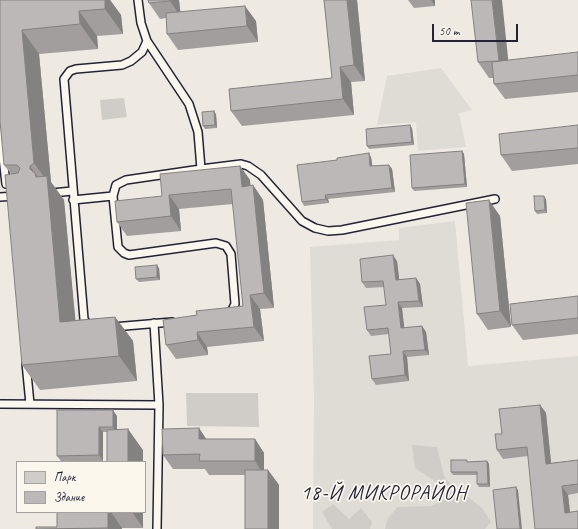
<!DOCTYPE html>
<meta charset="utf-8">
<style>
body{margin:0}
#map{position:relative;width:578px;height:529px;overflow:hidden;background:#eeeae2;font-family:Caveat,sans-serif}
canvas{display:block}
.legend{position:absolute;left:16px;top:461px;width:130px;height:52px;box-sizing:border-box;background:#fbf7ec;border:1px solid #a4a2a5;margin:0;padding:5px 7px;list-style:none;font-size:12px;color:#22223b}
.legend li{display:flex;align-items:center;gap:8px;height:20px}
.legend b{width:20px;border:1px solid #a4a2a5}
.scale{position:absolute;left:432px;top:24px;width:86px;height:18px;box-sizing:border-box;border:2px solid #22223b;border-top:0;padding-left:5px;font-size:12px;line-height:14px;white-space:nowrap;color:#22223b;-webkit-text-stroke:3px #fbf7ec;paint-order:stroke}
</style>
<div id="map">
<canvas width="578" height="529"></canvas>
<ul class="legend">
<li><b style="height:11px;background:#d0cdc9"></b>Парк</li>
<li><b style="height:11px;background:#bcb8b8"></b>Здание</li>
</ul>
<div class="scale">50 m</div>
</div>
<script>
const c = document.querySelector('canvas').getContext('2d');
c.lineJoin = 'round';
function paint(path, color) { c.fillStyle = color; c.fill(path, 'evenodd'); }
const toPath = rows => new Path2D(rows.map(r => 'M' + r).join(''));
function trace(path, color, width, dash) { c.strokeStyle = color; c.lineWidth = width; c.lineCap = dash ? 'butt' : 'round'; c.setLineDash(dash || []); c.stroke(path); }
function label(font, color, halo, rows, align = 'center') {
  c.font = font + ' Caveat,sans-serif'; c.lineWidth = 3.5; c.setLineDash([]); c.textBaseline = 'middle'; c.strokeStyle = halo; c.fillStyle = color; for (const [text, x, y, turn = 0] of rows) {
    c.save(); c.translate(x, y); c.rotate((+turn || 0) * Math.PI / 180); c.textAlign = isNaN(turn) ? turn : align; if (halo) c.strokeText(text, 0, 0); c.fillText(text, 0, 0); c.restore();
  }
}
paint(toPath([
 [441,68,472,110,459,113,466,147,418,151,416,122,377,125,387,76],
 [455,221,468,366,578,356,578,529,313,529,314,398,310,247,399,240,399,228]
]), '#dfdbd5');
paint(toPath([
 [124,98,127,117,102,120,100,100],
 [186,393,258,393,259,427,187,426],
 [412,445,437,447,445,479,482,508,491,522,485,529,385,529,388,518,398,507,431,506,451,497,438,483,415,468],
 [333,504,349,519,361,508,372,522,370,529,332,529,322,512]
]), '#d0cdc9');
const service = toPath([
 [138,0,141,23,147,41,189,104,198,132,201,169,241,164,248,166,261,175,302,221,315,228,328,231,342,230,495,199],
 [0,130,6,184],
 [201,169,126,180,116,185,113,196,118,247,124,253,129,255,216,243,226,246,231,254,235,304,230,314],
 [52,193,72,191],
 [0,197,16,196],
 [73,200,113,196],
 [154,323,159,405,157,529],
 [89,327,84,319,64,79,70,71,76,69,122,65,131,61,142,52,147,41],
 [113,327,172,322],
 [26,363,30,404],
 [0,404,159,405]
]);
trace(service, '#22223b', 10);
trace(service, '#fbf7ec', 7);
paint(toPath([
 [0,0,110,0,121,15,123,34,97,36,98,49,39,54,51,182,64,200,75,320,115,317,133,341,137,381,40,390,22,365,11,174,4,165],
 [179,0,180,12,256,21,258,42,178,50,167,34,166,18,160,19,149,3],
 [324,0,357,0,365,81,351,82,354,115,242,126,231,111,332,78],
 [408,0,435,0,435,6,414,8],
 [578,52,578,92,505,99,494,84,493,78,489,78,478,62,508,60],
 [216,114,217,128,205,129,203,126],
 [578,125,578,164,512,171,501,155],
 [412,128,414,145,369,149,367,146],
 [462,151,464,154,467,187,414,191,412,188],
 [371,157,372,166,389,165,392,169,395,192,328,199,329,203,304,206,302,202],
 [240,166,250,180,250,186,253,185,263,200,274,308,260,309,264,341,207,347,208,355,176,359,166,345,243,306,233,204,179,209,181,231,127,236,117,222,162,196],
 [546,199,547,213,537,214,535,211],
 [500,216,511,327,488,330,477,314],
 [397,261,399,280,416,278,420,284,423,307,402,308,404,328,422,326,426,332,429,355,407,357,409,381,376,385,372,379,391,354,389,334,371,336,367,330,386,305,384,287,366,288,362,282],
 [159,268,160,280,139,282,136,279],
 [578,296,578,334,523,340,512,325],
 [540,405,546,413,551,463,578,460,578,493,568,495,570,512,578,529,528,456,503,459,497,450,502,434],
 [57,410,117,416,117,430,143,450,107,432,103,432,103,461,61,461,57,456],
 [207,439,255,439,264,453,264,470,268,470,279,485,279,529,245,529,245,475,209,475,205,469,173,469,163,455],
 [487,461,489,464,490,487,479,487,477,484,477,475,453,475,451,472,469,462],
 [57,512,143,512,143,528,122,528,122,529,36,529,57,527]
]), '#a29e9e');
paint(toPath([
 [105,0,110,0,121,15,123,34,105,9],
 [170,0,179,0,181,17,170,1],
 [347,0,357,0,365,81,354,65],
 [431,0,435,0,435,6],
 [492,0,502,0,510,77,499,61],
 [245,6,256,21,258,42,247,26],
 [79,11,97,36,98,49,80,24],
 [22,30,39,54,51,182,64,200,78,347,60,322,30,169,30,166,48,191,47,181,34,163],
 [340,67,351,82,354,115,343,99],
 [214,111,216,114,217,128,215,125],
 [410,125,412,128,414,145,412,142],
 [462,151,464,154,467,187,465,184],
 [369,153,371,157,373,170,370,166],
 [389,165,392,169,395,192,392,188],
 [240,166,250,180,252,201,242,187],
 [253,185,263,200,274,308,264,293],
 [169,195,179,209,181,231,171,216],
 [325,195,328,199,329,203,326,199],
 [544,196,546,199,547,213,545,210],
 [489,200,500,216,511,327,500,311],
 [393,255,397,261,400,286,396,280],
 [157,265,159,268,160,280,157,277],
 [416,278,420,284,423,307,419,301],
 [250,295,260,309,264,341,254,327],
 [398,302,402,308,405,334,401,328],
 [115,317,133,341,137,381,119,356],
 [422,326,426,332,429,355,425,350],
 [197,332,207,347,208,355,198,340],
 [403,351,407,357,409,381,405,375],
 [540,405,546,413,552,472,546,464],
 [113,410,117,416,117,432,113,427],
 [99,427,103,432,103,461,99,455],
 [199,428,209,443,199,439],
 [128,429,143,450,143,462,128,462],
 [255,439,264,453,264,475,255,461],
 [487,461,489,464,490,487,488,484],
 [268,470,279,485,279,529,268,529],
 [562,486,568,495,571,521,565,513],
 [516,487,518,490,522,529,520,529],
 [108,512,111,512,122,528,122,529,108,529],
 [132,512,143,512,143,528]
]), '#848181');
const building = toPath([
 [0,0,105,0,105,9,79,11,80,24,22,30,34,163,30,166,30,169,35,173,36,177,47,176,60,322,115,317,119,356,22,365,5,175,18,173,20,168,17,165,4,165,0,121,0,0],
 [148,0,170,0,170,1,149,3,148,0],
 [324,0,347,0,354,65,340,67,343,99,231,111,229,89,332,78,324,0],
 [471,0,492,0,499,61,478,62,471,0],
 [245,6,247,26,167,34,166,13,245,6],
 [578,52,578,75,494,84,492,62,578,52],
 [214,111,215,125,203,126,202,112,214,111],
 [410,125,412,142,367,146,366,129,410,125],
 [578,125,578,148,501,155,499,134,578,125],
 [462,151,465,184,412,188,410,155,462,151],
 [369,153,370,166,389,165,392,188,325,195,326,199,302,202,297,165,337,160,337,158,369,153],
 [240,166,242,187,253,185,264,293,250,295,254,327,197,332,198,340,166,345,163,320,197,315,196,311,243,306,231,189,169,195,171,216,117,222,115,201,162,196,160,174,240,166],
 [534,196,544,196,545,210,535,211,534,196],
 [489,200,500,311,477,314,466,203,489,200],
 [393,255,396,280,416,278,419,301,398,302,401,328,422,326,425,350,403,351,405,375,372,379,369,356,391,354,388,328,367,330,364,307,386,305,383,281,362,282,360,259,393,255],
 [157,265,157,277,136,279,135,267,157,265],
 [578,296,578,318,512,325,510,304,578,296],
 [540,405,546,464,578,460,578,484,562,486,565,513,578,511,578,529,535,529,527,447,497,450,495,434,502,434,499,409,540,405],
 [57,410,113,410,113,427,99,427,99,455,57,456,57,410],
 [199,428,199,439,255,439,255,461,199,461,200,454,163,455,162,429,199,428],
 [128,429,128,462,107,462,107,430,128,429],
 [451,460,467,460,467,462,487,461,488,484,477,484,477,472,451,472,451,460],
 [245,470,268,470,268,529,245,529,245,470],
 [516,487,520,529,497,529,493,490,516,487],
 [57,512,108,512,108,528,36,529,36,527,57,527,57,512]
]);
paint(building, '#bcb8b8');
trace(building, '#848181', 1);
c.letterSpacing = '1px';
label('20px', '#22223b', '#fbf7ec', [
 ["18-Й МИКРОРАЙОН",384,494]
]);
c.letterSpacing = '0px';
</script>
